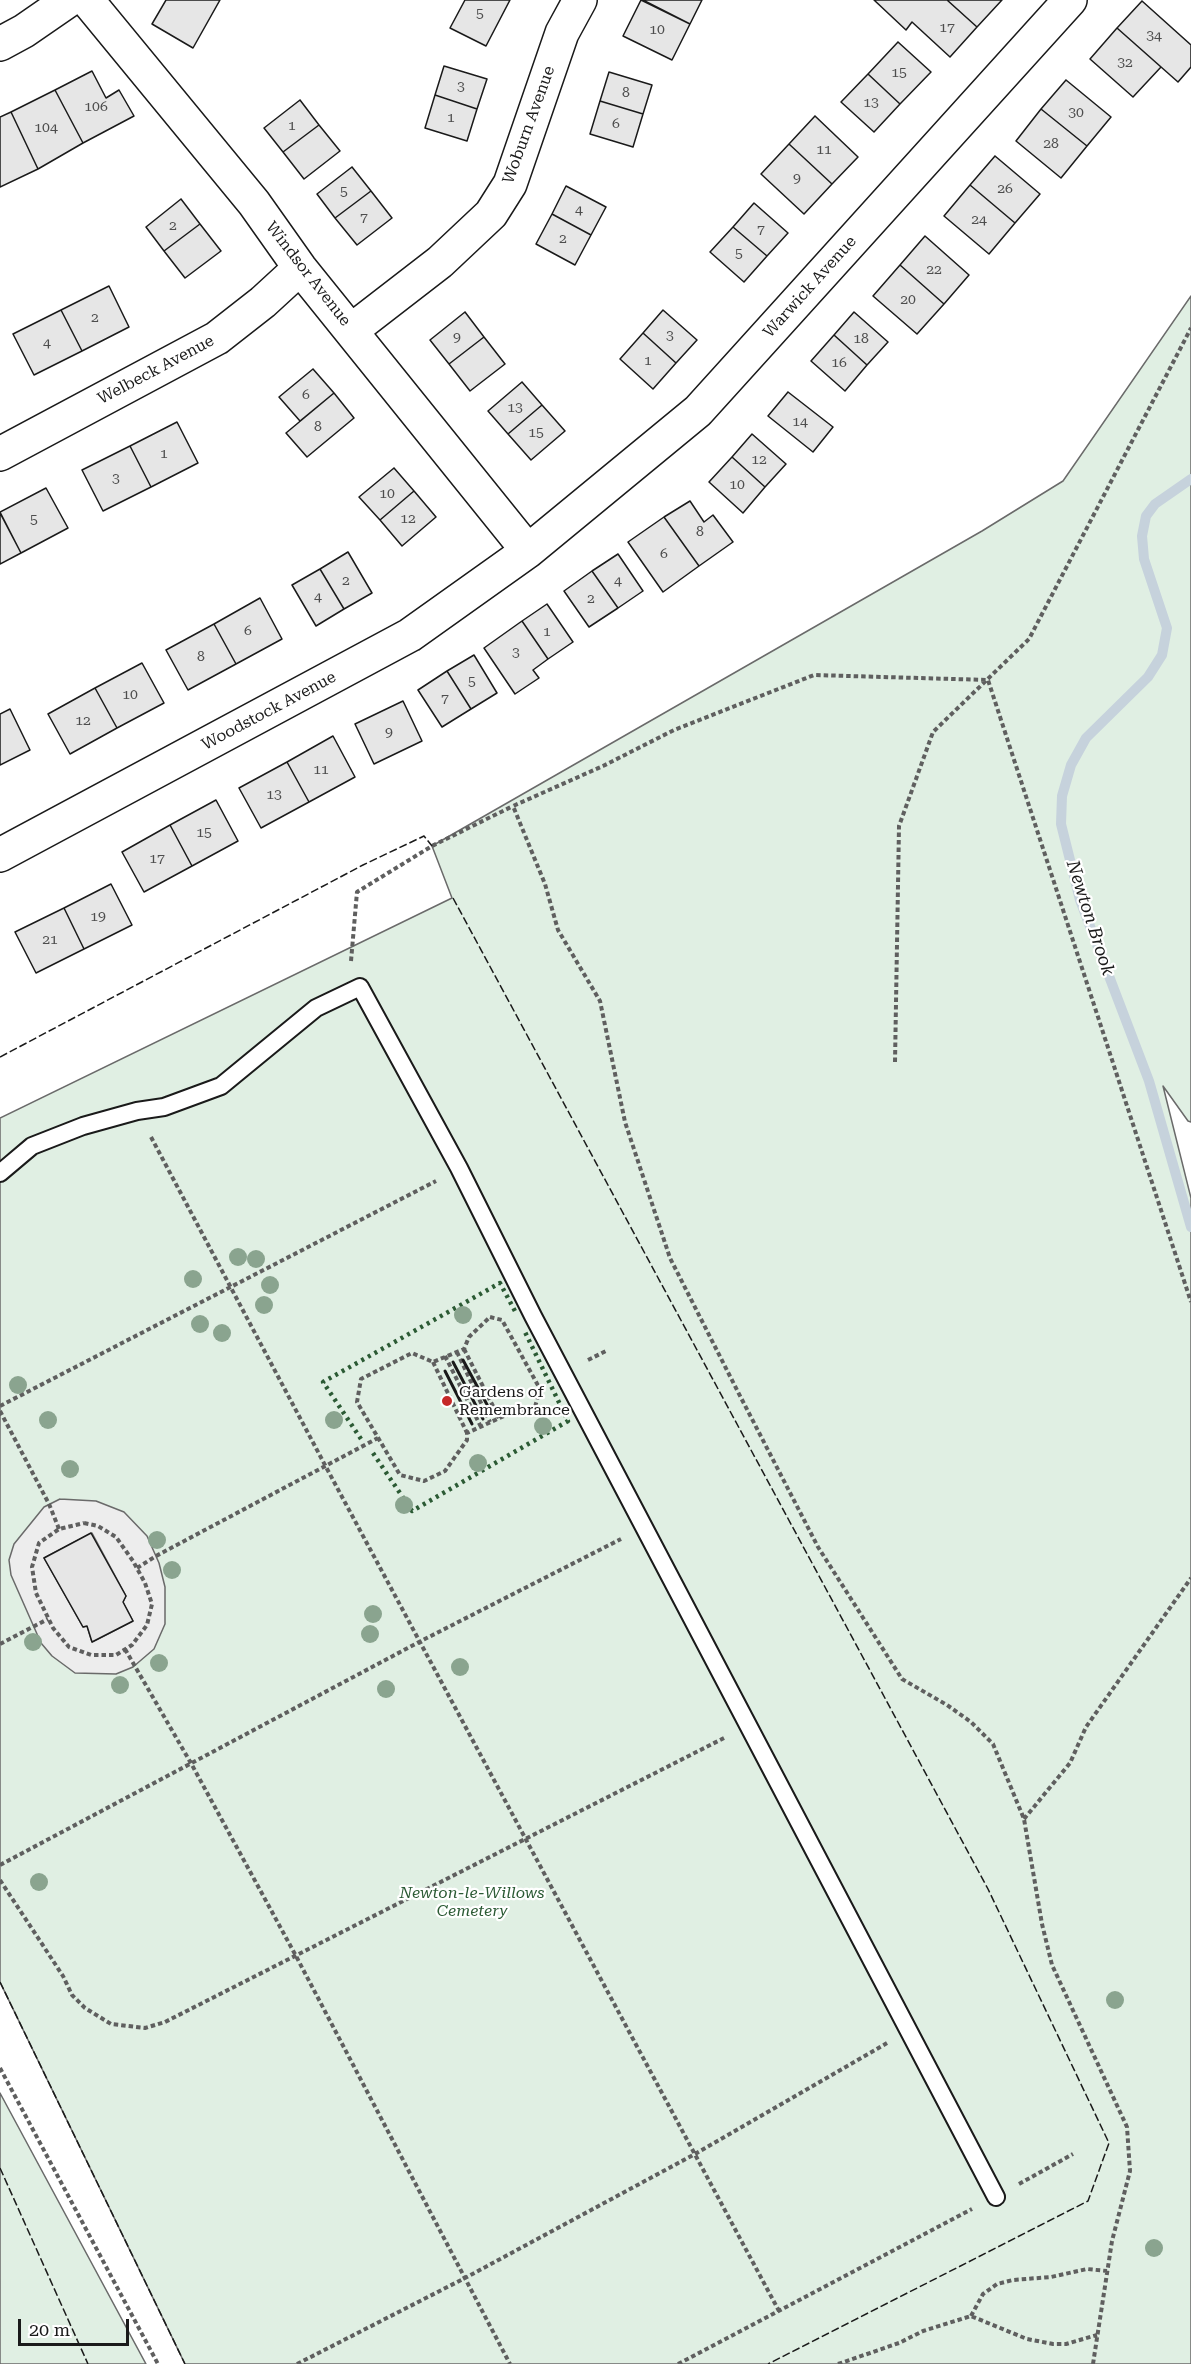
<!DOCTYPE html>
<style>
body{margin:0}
#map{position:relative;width:1191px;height:2364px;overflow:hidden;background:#fff;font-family:"Roboto Serif",serif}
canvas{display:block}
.scale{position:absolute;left:18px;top:2319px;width:111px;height:27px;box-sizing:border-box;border:3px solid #1a1a1a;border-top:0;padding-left:8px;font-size:18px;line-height:21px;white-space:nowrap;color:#1a1a1a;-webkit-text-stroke:4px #fff;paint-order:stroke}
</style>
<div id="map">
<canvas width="1191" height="2364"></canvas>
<div class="scale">20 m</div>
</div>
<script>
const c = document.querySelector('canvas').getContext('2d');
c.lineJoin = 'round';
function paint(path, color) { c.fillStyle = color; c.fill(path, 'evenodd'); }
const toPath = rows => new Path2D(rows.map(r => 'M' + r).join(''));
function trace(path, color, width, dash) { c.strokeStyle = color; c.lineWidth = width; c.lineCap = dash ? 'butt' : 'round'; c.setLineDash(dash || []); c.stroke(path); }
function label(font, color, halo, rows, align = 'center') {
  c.font = font + ' "Roboto Serif",serif'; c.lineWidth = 4.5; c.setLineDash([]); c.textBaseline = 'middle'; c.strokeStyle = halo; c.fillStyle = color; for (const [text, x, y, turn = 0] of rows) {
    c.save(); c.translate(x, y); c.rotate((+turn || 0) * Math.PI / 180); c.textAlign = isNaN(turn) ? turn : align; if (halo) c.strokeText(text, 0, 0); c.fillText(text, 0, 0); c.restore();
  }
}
const green = toPath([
 [1191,296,1191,1122,1188,1121,1163,1086,1191,1198,1191,2364,185,2364,0,1982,0,1118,452,898,432,846,982,531,1063,481,1191,296],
 [0,2093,146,2364,0,2364,0,2093]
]);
paint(green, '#e0efe3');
trace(green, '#6a6a6a', 1.5);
const parking = toPath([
 [60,1499,96,1501,124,1512,147,1536,159,1563,165,1587,165,1624,154,1649,133,1667,116,1674,75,1673,52,1656,41,1643,11,1575,9,1560,14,1544,44,1507,60,1499],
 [92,1533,126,1596,123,1602,133,1621,92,1642,87,1626,83,1627,44,1558,92,1533]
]);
paint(parking, '#ededed');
trace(parking, '#6a6a6a', 1.5);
trace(toPath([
 [1191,479,1155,504,1146,516,1142,536,1144,559,1167,628,1162,655,1148,677,1086,738,1071,765,1062,796,1061,824,1080,900,1149,1081,1191,1227]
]), '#c6d2dc', 10);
const building = toPath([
 [166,0,220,0,193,48,152,24,166,0],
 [465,0,510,0,486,46,450,28,465,0],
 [641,0,690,24,672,60,623,36,641,0],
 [643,0,702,0,690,24,643,0],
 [874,0,947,0,977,27,950,57,912,22,906,30,874,0],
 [947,0,1002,0,977,27,947,0],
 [1142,1,1191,45,1191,67,1178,82,1117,28,1142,1],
 [1117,28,1161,67,1133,97,1090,59,1117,28],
 [898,42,931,72,900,104,868,74,898,42],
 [444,66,487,79,477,109,435,95,444,66],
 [92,71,106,98,119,90,134,116,83,143,55,90,92,71],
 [609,72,652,85,643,114,600,101,609,72],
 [868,74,900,104,874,132,841,102,868,74],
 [1066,80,1111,117,1087,146,1041,109,1066,80],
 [55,90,83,143,38,169,11,112,55,90],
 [435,95,477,109,467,141,425,128,435,95],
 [300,100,319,125,283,152,264,128,300,100],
 [600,101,643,114,633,147,590,134,600,101],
 [1041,109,1087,146,1061,178,1016,141,1041,109],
 [11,112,38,169,0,187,0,117,11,112],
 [815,116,858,157,832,184,789,144,815,116],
 [319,125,340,151,304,179,283,152,319,125],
 [789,144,832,184,804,214,761,174,789,144],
 [995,156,1040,194,1015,223,970,185,995,156],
 [352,167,371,191,335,218,317,194,352,167],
 [970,185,1015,223,989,254,944,216,970,185],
 [566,186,606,207,591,235,552,214,566,186],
 [371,191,392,218,357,245,335,218,371,191],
 [181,199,200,224,164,251,146,227,181,199],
 [754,203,788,233,767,256,733,227,754,203],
 [552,214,591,235,575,265,536,244,552,214],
 [200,224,221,251,185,278,164,251,200,224],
 [733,227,767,256,744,282,710,252,733,227],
 [925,236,969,275,944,304,900,265,925,236],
 [900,265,944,304,917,334,873,296,900,265],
 [109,286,129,327,82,351,61,310,109,286],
 [61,310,82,351,34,375,13,334,61,310],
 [663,310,697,340,676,363,643,333,663,310],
 [465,312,484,337,449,364,430,340,465,312],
 [854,312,888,342,867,365,834,335,854,312],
 [643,333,676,363,653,389,620,359,643,333],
 [834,335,867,365,845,391,811,361,834,335],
 [484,337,505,364,470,391,449,364,484,337],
 [313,369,334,393,300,421,279,397,313,369],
 [522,382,542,405,508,434,488,411,522,382],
 [788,392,833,427,813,452,768,416,788,392],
 [334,393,354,418,307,457,286,433,334,393],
 [542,405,565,431,531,460,508,434,542,405],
 [177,422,198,463,151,487,130,446,177,422],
 [752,434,786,464,765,487,732,457,752,434],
 [130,446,151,487,103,511,82,470,130,446],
 [732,457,765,487,743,513,709,482,732,457],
 [394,468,414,491,380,520,359,497,394,468],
 [46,488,68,528,21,553,0,512,46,488],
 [414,491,436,517,402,546,380,520,414,491],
 [690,501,704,522,713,515,733,542,699,566,664,517,690,501],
 [0,513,21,553,0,564,0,513],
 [664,517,699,566,663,592,628,542,664,517],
 [348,552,372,593,344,609,320,569,348,552],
 [618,554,643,591,618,608,592,571,618,554],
 [320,569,344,609,316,626,292,585,320,569],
 [592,571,618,608,589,627,564,591,592,571],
 [260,598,282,639,236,664,214,624,260,598],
 [547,604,573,642,548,659,522,621,547,604],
 [522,621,548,659,533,670,539,678,515,694,484,648,522,621],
 [214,624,236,664,188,690,166,650,214,624],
 [474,655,497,693,471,709,447,671,474,655],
 [142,663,164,703,117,728,95,688,142,663],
 [447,671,471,709,442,727,418,690,447,671],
 [95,688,117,728,70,754,48,714,95,688],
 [403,701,422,741,374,764,355,724,403,701],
 [10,709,30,750,0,765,0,714,10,709],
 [333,736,355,777,309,802,287,762,333,736],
 [287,762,309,802,261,828,239,788,287,762],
 [216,800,238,841,192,866,170,825,216,800],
 [170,825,192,866,144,892,122,852,170,825],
 [111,884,132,925,84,949,64,908,111,884],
 [64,908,84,949,36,973,15,932,64,908],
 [91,1533,126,1596,123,1602,133,1621,92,1642,87,1626,83,1627,44,1558,91,1533]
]);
paint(building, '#e6e6e6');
trace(building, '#1a1a1a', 1.5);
const service = toPath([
 [0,1173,32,1146,83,1126,137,1111,164,1107,221,1086,316,1008,360,987,459,1168,533,1316,996,2197]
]);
const minor = toPath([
 [87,0,254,203,300,268,528,551],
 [352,330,440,262,491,214,510,184,562,33,580,0],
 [0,454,217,338,263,302,300,268],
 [0,855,410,635,528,551,698,411,1070,0]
]);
const tertiary = toPath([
 [0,44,24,31,69,0]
]);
trace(service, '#1a1a1a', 20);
trace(minor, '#1a1a1a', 36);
trace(tertiary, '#1a1a1a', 36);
trace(toPath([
 [351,961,357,892,432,846,513,806],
 [895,1062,899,826,933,732,1029,639,1191,328],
 [151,1137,326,1467,779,2311],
 [490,1317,502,1320,540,1389,535,1407,504,1416,467,1433,467,1440,445,1471,424,1481,400,1475,357,1402,361,1379,412,1353,433,1362,464,1349,469,1337,490,1317],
 [464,1349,499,1418],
 [457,1352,490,1422],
 [445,1356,481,1427],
 [588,1360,608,1350],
 [433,1362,467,1433],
 [0,1406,436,1181],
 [0,1411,49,1504,59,1529],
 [84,1523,98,1526,116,1537,133,1561,145,1583,152,1604,147,1625,132,1645,116,1655,91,1655,69,1647,53,1628,36,1593,32,1567,39,1543,59,1529,84,1523],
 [137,1568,156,1556,378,1438],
 [0,1644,48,1619],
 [125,1649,192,1765,296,1956,510,2364],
 [1024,1819,1070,1763,1086,1727,1191,1578],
 [0,1865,421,1641,621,1539],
 [0,1880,63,1976,72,1995,85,2008,111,2024,145,2028,165,2022,724,1738],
 [0,2068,158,2364],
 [1019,2184,1073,2154],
 [971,2316,983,2294,997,2284,1013,2280,1051,2277,1087,2269,1107,2271],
 [297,2364,465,2278,695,2154,887,2043],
 [678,2364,972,2209],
 [838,2364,899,2343,923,2331,971,2316,1027,2339,1053,2344,1066,2344,1097,2335],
 [1093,2364,1112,2241,1130,2171,1127,2127,1052,1965,1042,1924,1024,1819,993,1744,971,1722,947,1705,902,1679,818,1547,737,1390,670,1258,625,1122,600,1001,558,930,545,884,513,806,603,766,674,730,814,675,988,680,1191,1302]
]), '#5f5f5f', 4, [4.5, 3]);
trace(service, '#fff', 16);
trace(minor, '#fff', 33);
trace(tertiary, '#fff', 33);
trace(toPath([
 [361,1439,323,1382,500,1283,516,1313],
 [373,1453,412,1511,568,1421,525,1332]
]), '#2b5a34', 4.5, [3, 4.5]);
trace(toPath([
 [453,898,988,1889,1109,2143,1088,2201,768,2364],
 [0,1057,363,865,424,836,432,846],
 [0,1982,185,2364],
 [0,2168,88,2364]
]), '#1a1a1a', 1.5, [8, 3]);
trace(toPath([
 [463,1360,491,1412],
 [453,1362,483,1419],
 [445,1371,472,1424]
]), '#1a1a1a', 3);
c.fillStyle = '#8aa48f';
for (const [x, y] of [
 [238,1257],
 [256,1259],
 [193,1279],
 [270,1285],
 [264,1305],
 [463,1315],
 [200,1324],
 [222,1333],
 [18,1385],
 [48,1420],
 [334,1420],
 [543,1426],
 [478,1463],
 [70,1469],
 [404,1505],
 [157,1540],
 [172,1570],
 [373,1614],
 [370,1634],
 [33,1642],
 [159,1663],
 [460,1667],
 [120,1685],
 [386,1689],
 [39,1882],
 [1115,2000],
 [1154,2248]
]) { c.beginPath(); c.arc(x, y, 9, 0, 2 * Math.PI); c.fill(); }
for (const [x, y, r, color] of [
 [447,1401,6,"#c62828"]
]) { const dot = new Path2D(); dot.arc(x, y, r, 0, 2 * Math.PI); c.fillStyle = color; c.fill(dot); trace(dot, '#fff', 2); }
label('14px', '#4d4d4d', null, [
 ["5",480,14],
 ["17",947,28],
 ["10",657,30],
 ["34",1154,36],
 ["32",1125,63],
 ["15",899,73],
 ["3",461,87],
 ["8",626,93],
 ["13",871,103],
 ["106",96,107],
 ["30",1076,113],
 ["1",451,118],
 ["6",616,124],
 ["1",292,126],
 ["104",46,128],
 ["28",1051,144],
 ["11",824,150],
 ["9",797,179],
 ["26",1005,189],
 ["5",344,192],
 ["4",579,210],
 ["7",364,218],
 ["24",979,220],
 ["2",173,226],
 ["7",761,230],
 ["2",563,239],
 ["5",739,254],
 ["22",934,270],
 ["20",908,300],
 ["2",95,318],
 ["3",670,336],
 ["9",457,338],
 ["18",861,339],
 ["4",47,343],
 ["1",648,361],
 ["16",839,363],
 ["6",306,395],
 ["13",515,408],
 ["14",800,422],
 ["8",318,427],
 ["15",536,433],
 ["1",164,454],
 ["12",759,460],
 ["3",116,479],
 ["10",737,485],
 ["10",387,494],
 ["12",408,519],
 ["5",34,520],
 ["8",700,532],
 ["6",664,554],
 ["2",346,581],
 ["4",618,581],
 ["4",318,597],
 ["2",591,599],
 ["6",248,631],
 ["1",547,632],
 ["3",516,653],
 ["8",201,657],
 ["5",472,682],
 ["10",130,695],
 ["7",445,699],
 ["12",83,721],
 ["9",389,733],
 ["11",321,770],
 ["13",274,795],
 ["15",204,833],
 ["17",157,859],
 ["19",98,917],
 ["21",50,940]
]);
label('16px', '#1a1a1a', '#fff', [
 ["Woburn Avenue",529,125,-70],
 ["Windsor Avenue",308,274,52],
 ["Warwick Avenue",810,287,-48],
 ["Welbeck Avenue",156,370,-28],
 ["Woodstock Avenue",269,711,-28]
]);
label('16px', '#1a1a1a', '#fff', [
 ["Gardens of",459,1392],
 ["Remembrance",459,1410]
], 'left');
label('italic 16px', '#2b5a34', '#fff', [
 ["Newton-le-Willows",472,1893],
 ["Cemetery",472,1911]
]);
label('italic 18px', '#1a1a1a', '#fff', [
 ["Newton Brook",1090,918,72]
]);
</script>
